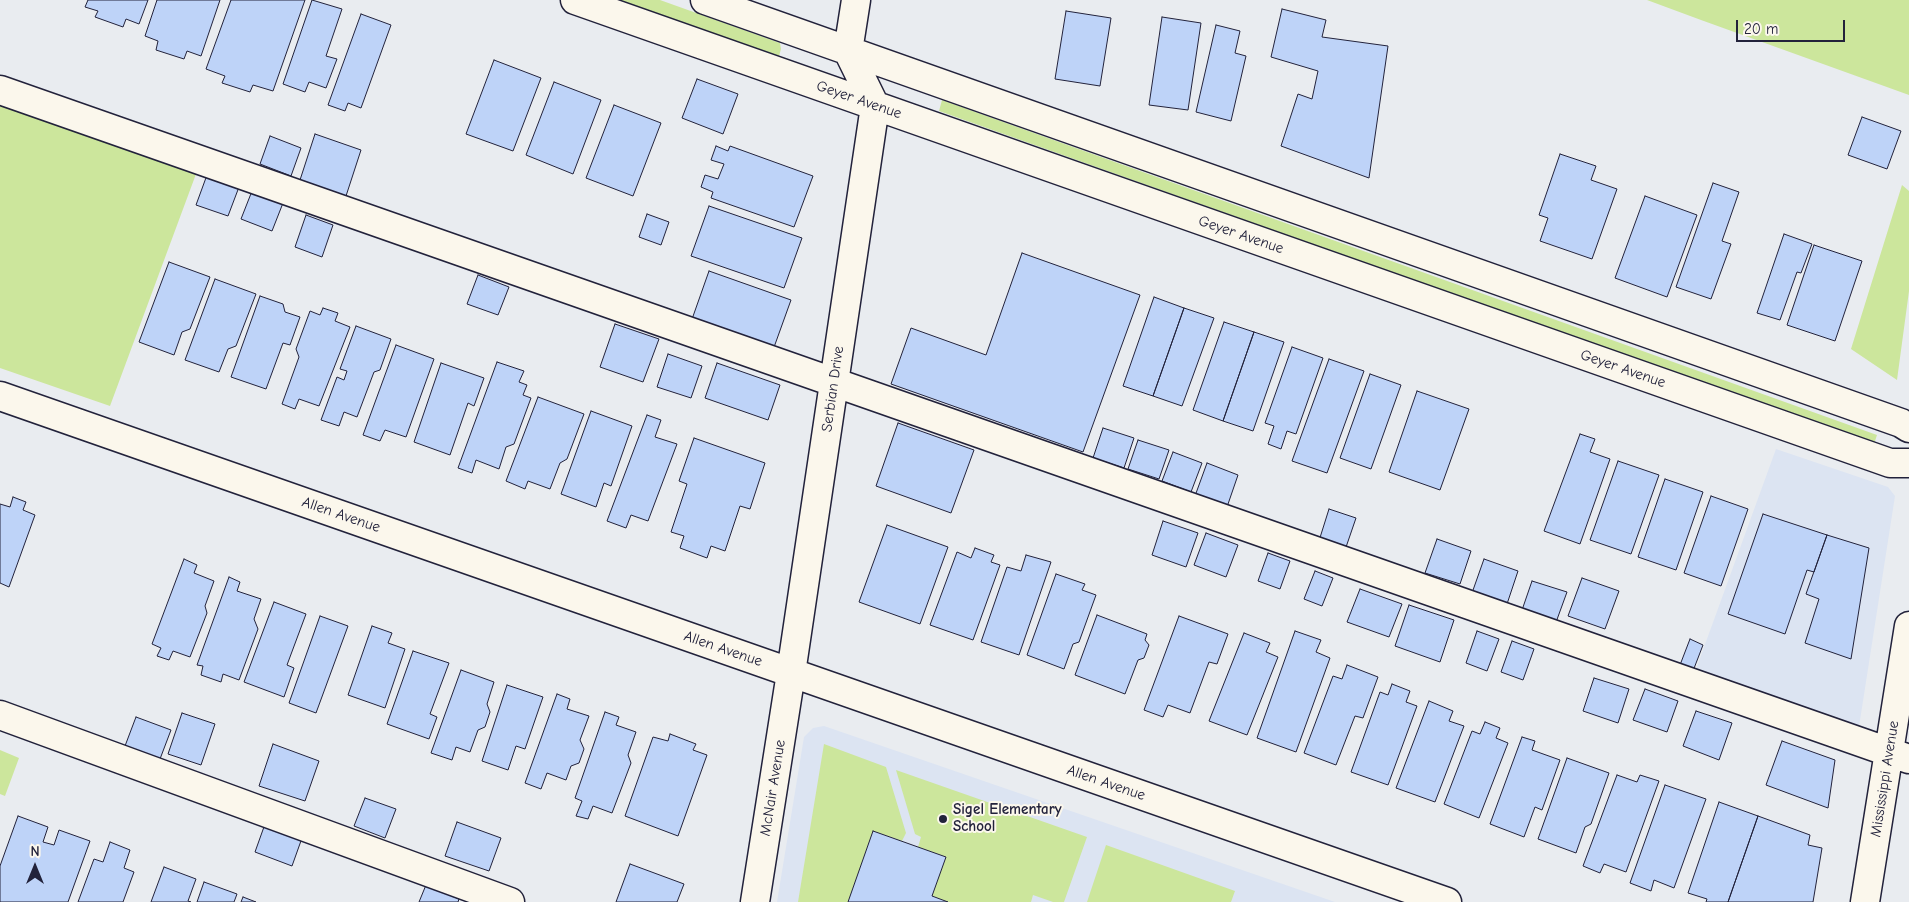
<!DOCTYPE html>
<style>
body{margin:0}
#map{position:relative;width:1909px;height:902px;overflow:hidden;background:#e9ecf0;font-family:"Comic Neue",sans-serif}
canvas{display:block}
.north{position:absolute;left:10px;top:842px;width:50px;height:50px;-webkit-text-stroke:4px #fbf7ec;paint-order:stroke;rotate:0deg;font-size:14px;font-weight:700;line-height:20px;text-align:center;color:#22223b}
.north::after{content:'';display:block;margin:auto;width:18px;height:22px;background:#22223b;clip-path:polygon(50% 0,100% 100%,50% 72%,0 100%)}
.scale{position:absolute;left:1736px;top:20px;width:109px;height:22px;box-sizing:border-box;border:2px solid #22223b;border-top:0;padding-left:6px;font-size:15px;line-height:18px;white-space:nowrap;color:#22223b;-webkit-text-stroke:4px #fbf7ec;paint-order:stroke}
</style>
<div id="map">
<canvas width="1909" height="902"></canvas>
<div class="north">N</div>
<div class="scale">20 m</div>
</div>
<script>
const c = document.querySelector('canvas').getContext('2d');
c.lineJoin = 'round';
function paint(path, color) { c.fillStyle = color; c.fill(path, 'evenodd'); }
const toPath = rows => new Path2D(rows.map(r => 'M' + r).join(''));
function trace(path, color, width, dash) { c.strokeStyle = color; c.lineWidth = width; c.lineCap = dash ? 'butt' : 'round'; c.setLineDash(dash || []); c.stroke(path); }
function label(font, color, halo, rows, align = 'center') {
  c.font = font + ' "Comic Neue",sans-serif'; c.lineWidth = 4; c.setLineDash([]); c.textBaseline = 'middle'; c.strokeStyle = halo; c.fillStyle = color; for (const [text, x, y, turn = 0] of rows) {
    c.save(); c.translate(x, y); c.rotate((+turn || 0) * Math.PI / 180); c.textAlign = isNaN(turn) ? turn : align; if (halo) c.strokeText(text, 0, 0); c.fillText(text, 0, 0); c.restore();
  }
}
paint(toPath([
 [1776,449,1888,487,1895,496,1858,733,1695,672],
 [824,726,1335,902,777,902,804,737,813,728]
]), '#dce4f2');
paint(toPath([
 [617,0,660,0,780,43,781,49,779,56,773,56],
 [1647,0,1909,0,1909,95,1701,20],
 [942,100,1877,435,1874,444,939,111],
 [0,105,196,174,110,406,0,368],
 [1902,185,1909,191,1909,291,1897,380,1851,349],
 [824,744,886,767,906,833,902,841,873,831,848,902,798,902],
 [0,750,19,758,5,796,0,794],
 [896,770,1087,837,1064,902,1053,902,1033,895,1031,902,948,902,932,896,946,857,918,847,921,837,915,834],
 [1106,845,1235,891,1231,902,1087,902]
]), '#cce69c');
const building = toPath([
 [88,0,148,0,139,24,126,19,123,27,95,17,98,11,85,7,88,0],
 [157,0,220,0,201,56,187,51,184,59,156,50,158,41,145,36,157,0],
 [231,0,305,0,273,91,253,85,250,92,222,83,225,76,206,69,231,0],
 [312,0,342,9,326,56,337,59,326,88,309,82,305,92,283,84,312,0],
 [1282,9,1326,20,1322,37,1388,46,1369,178,1281,146,1298,94,1312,99,1318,71,1271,57,1282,9],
 [1066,11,1111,18,1100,86,1055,79,1066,11],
 [361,14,391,25,361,108,348,103,345,111,328,105,361,14],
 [1162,17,1201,23,1188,110,1149,105,1162,17],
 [1216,25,1240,31,1235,53,1246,56,1231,121,1196,112,1216,25],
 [494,60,541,78,513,151,466,134,494,60],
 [697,79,738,94,723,134,682,118,697,79],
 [554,82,601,100,573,174,526,155,554,82],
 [614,105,661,123,633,196,586,178,614,105],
 [1862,117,1901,131,1887,169,1848,155,1862,117],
 [315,134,361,150,346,196,300,180,315,134],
 [270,136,301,148,291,176,260,164,270,136],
 [716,146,728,151,730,146,813,176,794,227,711,198,713,192,701,187,705,175,718,179,724,164,711,160,716,146],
 [1560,154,1596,166,1591,180,1617,189,1592,259,1540,241,1548,218,1539,215,1560,154],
 [207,175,239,187,228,216,196,205,207,175],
 [1713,183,1739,192,1722,241,1731,244,1711,299,1676,287,1713,183],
 [252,191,283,203,272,231,241,219,252,191],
 [1645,196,1697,215,1667,297,1615,278,1645,196],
 [709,206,802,238,784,288,691,256,709,206],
 [647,214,669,222,661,245,639,237,647,214],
 [306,215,333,225,322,257,295,247,306,215],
 [1784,234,1812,244,1801,273,1797,272,1780,320,1757,313,1784,234],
 [1814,245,1862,261,1835,341,1787,325,1814,245],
 [1022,253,1140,295,1083,452,891,384,911,328,986,355,1022,253],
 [169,262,210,277,190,329,182,332,174,355,139,342,169,262],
 [709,271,791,300,773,350,691,322,709,271],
 [478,275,509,287,498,315,467,304,478,275],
 [215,279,256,294,236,346,228,349,219,372,185,360,215,279],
 [260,296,283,304,285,312,300,317,290,345,283,343,266,389,231,377,260,296],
 [1154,297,1184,308,1153,396,1123,386,1154,297],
 [323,308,338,313,335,321,350,327,319,406,299,399,295,409,282,404,299,357,296,349,310,311,320,315,323,308],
 [1184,308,1214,318,1182,406,1153,396,1184,308],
 [1224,322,1254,332,1223,421,1193,410,1224,322],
 [615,324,659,339,643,382,600,367,615,324],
 [356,326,391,339,380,370,374,372,357,417,344,412,339,426,321,420,337,377,344,380,347,371,340,369,356,326],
 [1254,332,1284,342,1253,431,1223,421,1254,332],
 [396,345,434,359,406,437,385,430,380,441,363,435,396,345],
 [1292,347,1323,358,1296,434,1287,431,1281,449,1268,444,1274,426,1265,423,1292,347],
 [668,354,702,366,691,398,657,387,668,354],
 [1329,359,1364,371,1327,473,1292,461,1329,359],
 [497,362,524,371,519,382,527,385,523,395,531,398,514,444,506,447,499,469,476,460,472,473,458,468,497,362],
 [441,363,484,378,474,406,468,403,450,455,414,442,441,363],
 [717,363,780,385,768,420,705,398,717,363],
 [1370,374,1401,385,1371,469,1340,458,1370,374],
 [1417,391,1469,409,1440,490,1389,472,1417,391],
 [538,397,584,414,567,459,560,463,550,489,528,481,525,489,506,481,538,397],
 [591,411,632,426,611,486,604,483,596,507,561,494,591,411],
 [647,415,661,420,655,437,677,444,648,521,631,515,626,528,607,521,647,415],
 [898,423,974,450,951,513,876,486,898,423],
 [1103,428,1134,438,1124,468,1093,458,1103,428],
 [1580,434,1595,439,1590,452,1610,459,1580,544,1544,531,1580,434],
 [694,438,765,463,750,509,740,506,725,551,711,546,707,558,680,548,684,536,671,532,687,484,679,481,694,438],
 [1138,440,1169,450,1159,479,1128,469,1138,440],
 [1173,452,1202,463,1191,492,1162,481,1173,452],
 [1618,461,1659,475,1631,554,1590,540,1618,461],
 [1207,463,1238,475,1227,507,1195,496,1207,463],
 [1665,479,1703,492,1676,570,1638,557,1665,479],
 [1711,496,1748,509,1721,586,1684,573,1711,496],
 [13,497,26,502,23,510,35,515,9,587,0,583,0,504,10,507,13,497],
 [1329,509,1356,518,1344,553,1318,544,1329,509],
 [1763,514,1827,535,1814,572,1807,570,1785,634,1728,614,1763,514],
 [1163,521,1198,533,1186,567,1152,555,1163,521],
 [887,525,948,547,920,624,859,602,887,525],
 [1206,533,1238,545,1226,577,1194,565,1206,533],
 [1827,535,1869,548,1851,659,1805,643,1819,599,1806,594,1827,535],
 [1437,539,1471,551,1460,584,1425,573,1437,539],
 [975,548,994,555,991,562,1000,565,973,640,930,625,957,552,971,558,975,548],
 [1268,553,1290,561,1280,589,1258,581,1268,553],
 [1026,555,1051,562,1019,655,981,642,1007,567,1021,571,1026,555],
 [184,559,197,565,194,573,214,581,205,606,207,613,190,657,173,651,169,660,157,656,161,648,152,644,184,559],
 [1484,559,1518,571,1507,604,1472,593,1484,559],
 [1315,571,1333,578,1322,606,1304,599,1315,571],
 [1056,574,1085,584,1082,590,1096,595,1079,642,1073,644,1064,669,1027,655,1056,574],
 [229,577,240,582,237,591,261,599,254,619,258,629,239,680,223,674,221,682,201,675,203,666,197,665,229,577],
 [1582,578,1619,591,1605,629,1568,616,1582,578],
 [1532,581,1567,592,1555,625,1521,613,1532,581],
 [1360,589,1402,604,1389,637,1347,622,1360,589],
 [274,602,306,614,287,665,294,668,284,697,244,682,274,602],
 [1409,605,1454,620,1440,662,1395,646,1409,605],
 [1097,615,1147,634,1145,640,1149,645,1144,658,1138,660,1125,694,1075,675,1097,615],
 [320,616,348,626,316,713,289,703,320,616],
 [1179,616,1228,634,1217,664,1209,662,1190,713,1168,705,1163,717,1144,710,1179,616],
 [372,626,392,633,388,643,405,649,385,708,348,695,372,626],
 [1295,631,1321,640,1316,652,1330,658,1296,752,1257,738,1295,631],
 [1477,631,1499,639,1487,671,1466,663,1477,631],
 [1244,633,1270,643,1266,652,1278,657,1247,735,1209,721,1244,633],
 [1690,639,1703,645,1693,671,1680,665,1690,639],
 [1512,641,1534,649,1523,680,1501,672,1512,641],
 [413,651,449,663,430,714,437,717,429,739,387,724,413,651],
 [1347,665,1378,677,1363,718,1355,716,1336,765,1304,753,1333,676,1342,679,1347,665],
 [461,670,494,682,487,704,490,712,485,727,478,730,470,752,456,747,452,760,431,753,461,670],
 [1594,678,1629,689,1618,723,1583,711,1594,678],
 [1392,684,1410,691,1406,702,1417,706,1388,785,1351,772,1380,692,1388,695,1392,684],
 [507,685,543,697,525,749,516,746,508,770,482,761,507,685],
 [1645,689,1678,701,1667,732,1633,720,1645,689],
 [557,694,570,699,567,709,589,716,580,740,584,749,579,763,571,766,566,780,547,773,541,789,525,783,557,694],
 [1429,701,1453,711,1449,721,1464,726,1435,802,1396,788,1429,701],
 [1696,711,1732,723,1719,760,1683,746,1696,711],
 [605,712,619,717,616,725,636,732,628,755,631,763,612,813,593,806,588,819,576,816,582,801,575,798,605,712],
 [182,713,215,724,201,765,168,754,182,713],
 [136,717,171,730,160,759,125,746,136,717],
 [1485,722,1500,728,1496,738,1508,743,1479,818,1444,804,1472,731,1480,734,1485,722],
 [670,734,696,744,693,750,707,755,678,836,625,816,653,737,668,741,670,734],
 [1522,737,1535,741,1532,750,1560,760,1542,810,1535,807,1524,837,1490,824,1522,737],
 [1782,741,1835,760,1828,808,1766,785,1782,741],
 [273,744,319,761,305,801,259,786,273,744],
 [1567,758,1609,773,1591,824,1585,827,1576,853,1538,839,1567,758],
 [1617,775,1637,782,1640,775,1659,781,1626,872,1604,864,1600,873,1583,866,1617,775],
 [1665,785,1706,799,1674,888,1654,880,1651,891,1630,883,1665,785],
 [365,798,396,809,385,838,354,826,365,798],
 [1719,802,1758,816,1728,902,1706,902,1707,899,1688,893,1719,802],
 [18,816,48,827,43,842,54,845,59,830,90,841,68,902,0,902,0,866,18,816],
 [1758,816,1810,835,1808,845,1822,848,1813,902,1728,902,1758,816],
 [457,822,501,838,489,871,445,856,457,822],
 [265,824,302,838,292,866,255,852,265,824],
 [873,831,946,857,932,896,948,902,848,902,873,831],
 [110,842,130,850,124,868,134,872,123,902,78,902,94,859,103,862,110,842],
 [630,864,684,884,677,902,616,902,630,864],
 [164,867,196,879,188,901,191,902,151,902,164,867],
 [204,882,237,894,234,902,197,902,204,882],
 [426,885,459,899,458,902,419,902,426,885],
 [243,897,256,902,241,902,243,897]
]);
paint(building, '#bed3f8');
trace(building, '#22223b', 1);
const minor = toPath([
 [575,0,1890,463,1909,463],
 [705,0,1901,423,1909,428],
 [0,90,1909,759],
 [0,396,1447,902],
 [0,715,510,902],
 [755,902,791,673,875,106,848,51,856,0],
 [1865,902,1909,626]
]);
trace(minor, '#22223b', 31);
trace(minor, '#fbf7ec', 28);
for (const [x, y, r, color] of [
 [943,819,5,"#22223b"]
]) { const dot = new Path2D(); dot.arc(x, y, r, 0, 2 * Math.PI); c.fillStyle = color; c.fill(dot); trace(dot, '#fbf7ec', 2); }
label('15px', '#22223b', '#fbf7ec', [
 ["Geyer Avenue",859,100,19],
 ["Geyer Avenue",1241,235,19],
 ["Geyer Avenue",1623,369,19],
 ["Serbian Drive",833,389,-82],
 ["Allen Avenue",341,515,19],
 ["Allen Avenue",723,649,19],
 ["Mississippi Avenue",1885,779,-81],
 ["Allen Avenue",1106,783,19],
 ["McNair Avenue",773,788,-81]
]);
label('bold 15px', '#22223b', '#fbf7ec', [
 ["Sigel Elementary",953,810],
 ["School",953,827]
], 'left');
</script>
